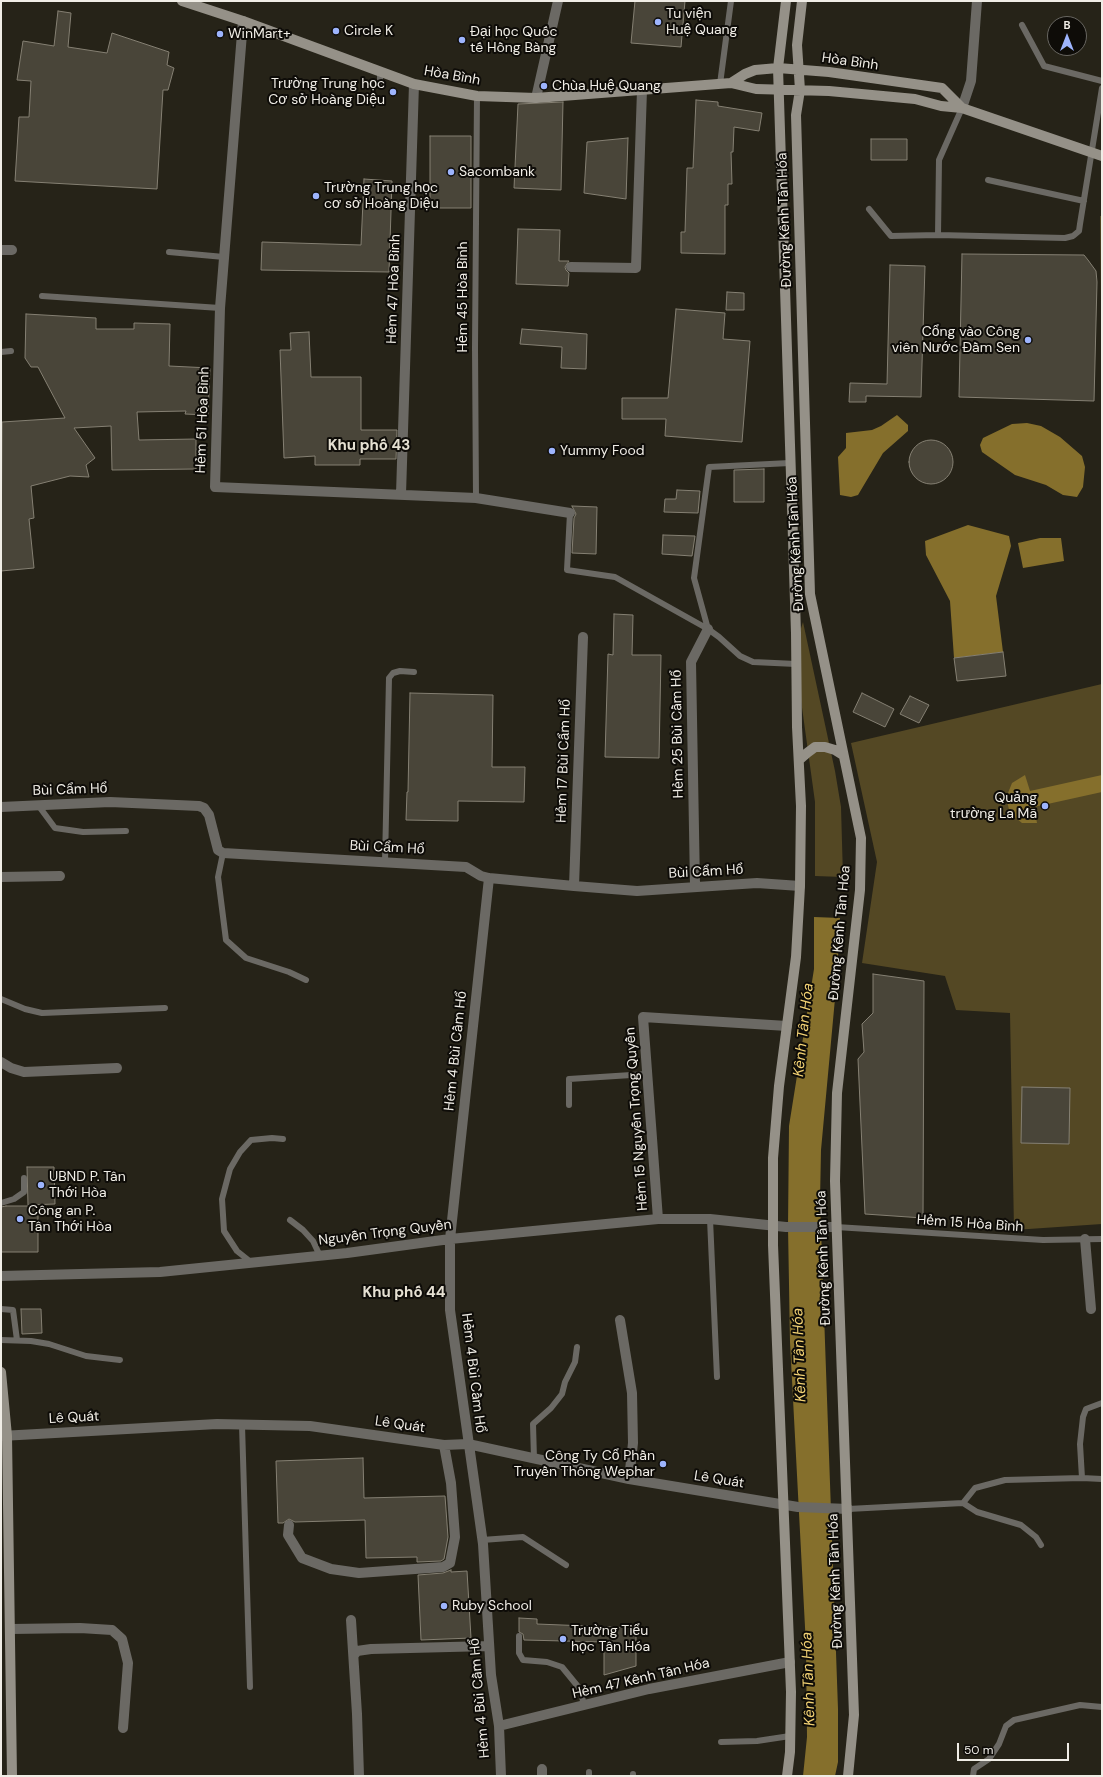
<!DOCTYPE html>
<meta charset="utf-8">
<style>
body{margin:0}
#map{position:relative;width:1103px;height:1777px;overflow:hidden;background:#262318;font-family:"DM Sans",sans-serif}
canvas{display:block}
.frame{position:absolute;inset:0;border:2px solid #f0ede6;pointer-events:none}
.north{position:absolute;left:1047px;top:16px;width:40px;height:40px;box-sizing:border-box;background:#0e0c08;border:1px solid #686661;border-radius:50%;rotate:0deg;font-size:11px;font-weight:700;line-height:16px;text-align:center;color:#f0ede6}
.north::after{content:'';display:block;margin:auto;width:14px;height:18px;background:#9db4fd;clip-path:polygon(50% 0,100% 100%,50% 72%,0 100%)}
.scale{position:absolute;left:957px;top:1743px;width:112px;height:18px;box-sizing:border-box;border:2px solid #f0ede6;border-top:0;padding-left:5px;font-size:12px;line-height:14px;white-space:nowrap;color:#f0ede6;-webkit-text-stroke:3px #0e0c08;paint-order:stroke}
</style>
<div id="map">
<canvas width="1103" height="1777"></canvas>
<div class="frame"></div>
<div class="north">B</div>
<div class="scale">50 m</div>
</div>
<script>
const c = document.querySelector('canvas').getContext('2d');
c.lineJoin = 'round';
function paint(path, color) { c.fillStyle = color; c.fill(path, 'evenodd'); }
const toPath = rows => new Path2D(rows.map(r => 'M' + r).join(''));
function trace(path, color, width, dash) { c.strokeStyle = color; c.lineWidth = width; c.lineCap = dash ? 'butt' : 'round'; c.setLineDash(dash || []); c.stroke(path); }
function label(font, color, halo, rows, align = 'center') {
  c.font = font + ' "DM Sans",sans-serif'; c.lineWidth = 4; c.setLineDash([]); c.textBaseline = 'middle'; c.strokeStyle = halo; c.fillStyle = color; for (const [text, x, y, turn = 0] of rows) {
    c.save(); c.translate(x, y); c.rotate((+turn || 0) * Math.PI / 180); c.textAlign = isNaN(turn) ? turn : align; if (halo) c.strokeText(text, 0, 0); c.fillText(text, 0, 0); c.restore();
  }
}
paint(toPath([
 [1100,216,1102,216,1102,387],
 [803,622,835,771,841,807,843,877,815,876,815,802,796,664,797,641],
 [1102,684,1102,1224,1014,1230,1010,1013,956,1010,945,976,862,963,877,862,851,743]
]), '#544824');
paint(toPath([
 [897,415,908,425,908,431,883,453,858,495,851,497,840,495,838,457,846,448,846,433,872,430,881,426],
 [1027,423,1041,426,1060,437,1082,456,1085,467,1083,487,1077,497,1063,495,1046,485,1015,475,982,452,980,445,983,438,1012,424],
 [968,525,1009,536,1011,546,996,596,1003,652,954,658,950,601,926,555,925,541],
 [1040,538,1061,538,1064,561,1023,568,1018,543],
 [1025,775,1030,791,1102,775,1102,792,1034,807,1037,823,1022,823,1010,813,1006,798,1012,783],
 [814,917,840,918,837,977,821,1150,820,1201,838,1709,838,1762,835,1776,803,1776,807,1737,806,1646,790,1342,788,1227,789,1126,814,969]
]), '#856f2c');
const building = toPath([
 [635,1,685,1,681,47,631,43,635,1],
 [58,11,71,13,68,47,107,53,112,33,169,52,167,65,174,68,168,90,163,90,157,189,15,181,19,117,29,117,31,81,17,80,23,41,54,46,58,11],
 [696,100,718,102,718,106,762,113,759,131,734,127,733,152,731,152,732,184,728,184,728,205,725,205,725,254,681,253,681,232,685,232,687,168,693,168,696,100],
 [563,102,561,190,514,188,518,104,563,102],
 [430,136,471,136,471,208,430,208,430,136],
 [628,138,626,199,584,193,587,142,628,138],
 [871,139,907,139,907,160,871,160,871,139],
 [364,179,392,181,389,272,261,270,262,242,361,245,364,179],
 [518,229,560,230,559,261,569,261,565,267,566,270,569,273,568,286,516,284,518,229],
 [962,254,1084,255,1088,260,1096,271,1097,282,1094,401,959,397,962,254],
 [890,265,925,266,921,397,866,396,866,402,849,402,850,383,887,384,890,265],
 [727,292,744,293,744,310,726,310,727,292],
 [676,309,725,313,723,339,750,341,742,442,665,436,666,419,622,419,622,398,668,398,676,309],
 [26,314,96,318,96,329,134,329,134,323,170,324,169,366,210,368,208,415,185,414,186,411,137,412,139,440,196,439,196,469,112,470,111,426,74,428,95,458,86,465,89,477,70,476,31,486,34,518,29,519,34,568,1,571,2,422,65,418,38,367,31,367,25,358,26,314],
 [522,329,587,334,586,369,561,368,562,347,520,344,522,329],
 [309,332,311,377,361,377,361,430,397,430,396,459,360,459,360,465,315,465,315,456,284,458,280,350,291,350,290,333,309,332],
 '909 462a22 22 0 1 1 44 0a22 22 0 1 1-44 0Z',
 [764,469,764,502,734,502,734,470,764,469],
 [677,490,700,491,698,513,664,512,665,499,676,499,677,490],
 [572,506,597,507,596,554,572,553,574,518,576,514,572,506],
 [663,535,695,536,692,556,662,554,663,535],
 [614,614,633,615,632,655,661,655,659,758,605,757,608,654,613,655,614,614],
 [1003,652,1006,676,957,681,954,658,1003,652],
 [410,693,493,695,492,767,525,767,524,802,458,801,458,821,406,820,407,792,408,792,410,693],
 [862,693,894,709,885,727,853,712,862,693],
 [910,696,929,705,919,723,900,714,910,696],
 [873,974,924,981,923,1218,865,1214,858,1059,864,1052,862,1024,873,1013,873,974],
 [1022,1087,1070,1088,1069,1144,1021,1143,1022,1087],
 [27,1167,54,1167,55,1204,28,1205,27,1167],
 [6,1206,38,1206,38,1252,1,1252,1,1207,6,1206],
 [21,1309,41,1309,42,1333,22,1334,21,1309],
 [363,1458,364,1498,445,1496,448,1537,444,1559,441,1561,417,1562,417,1557,366,1558,365,1520,295,1522,289,1519,283,1523,278,1523,276,1461,363,1458],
 [451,1570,451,1572,467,1571,471,1638,421,1640,418,1575,443,1573,451,1570],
 [519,1618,537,1619,537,1624,636,1628,636,1666,604,1675,604,1642,524,1640,523,1634,519,1632,519,1618]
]);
paint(building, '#494539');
trace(building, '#858073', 1);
trace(toPath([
 [1022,25,1044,66,1102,81],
 [380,71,380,84],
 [720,84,731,1],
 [988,180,1084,201],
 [869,209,891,236,938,235,1065,238,1073,236,1079,231,1080,224,1102,88],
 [938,235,939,160,962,108],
 [169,252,224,257],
 [42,296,220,308],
 [1,352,11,351],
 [476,498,475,347,477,96],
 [570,513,567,570,615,577,708,629,719,637,740,656,753,662,796,664],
 [708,629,694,578,709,467,790,463],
 [38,805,55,828,83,832,126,831],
 [223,853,218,877,226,940,246,958,289,972,306,980],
 [385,862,389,678,393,673,400,671,414,672],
 [1,999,25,1009,42,1013,165,1008],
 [569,1105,569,1079,647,1074],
 [1,1203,14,1199,24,1192,24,1178],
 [710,1219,717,1377],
 [290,1220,303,1230,313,1241,320,1256],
 [836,1227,1043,1240,1102,1239],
 [252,1263,237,1251,224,1231,222,1199,230,1169,240,1152,251,1140,272,1138,283,1139],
 [1,1309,13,1310,17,1340],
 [1,1340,31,1341,49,1344,86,1356,120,1360],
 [242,1425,250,1687],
 [534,1459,533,1424,551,1408,562,1394,565,1382,575,1362,577,1347],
 [1082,1478,1080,1444,1083,1417,1086,1409,1102,1403],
 [963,1503,977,1512,1021,1525,1036,1537,1041,1545],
 [848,1509,963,1503,975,1488,1005,1480,1082,1478,1102,1479],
 [482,1540,523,1537,566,1565],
 [519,1636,519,1653,523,1660,547,1662,562,1667,580,1689,584,1705],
 [721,1742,757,1741,790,1736],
 [589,1772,589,1776],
 [633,1774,633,1776],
 [973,1776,974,1769,989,1759,999,1744,1006,1726,1014,1720,1080,1705,1102,1707]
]), '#6b6964', 6);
trace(toPath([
 [243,21,220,308,215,487,476,498,570,513],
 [536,98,558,1],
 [962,108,971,81,977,1],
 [1,250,12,250],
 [571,267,636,268,642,90],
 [401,494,414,84],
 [1,807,110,802,199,806,204,808,209,815,218,850,223,853,466,867,481,876,489,878,574,886,637,891,757,883,800,886],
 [1,877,60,876],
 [489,878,450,1239,450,1310,483,1544,491,1675,499,1726,501,1776],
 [574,886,583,637],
 [695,886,691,662,708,629],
 [1,1062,11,1068,24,1072,117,1068],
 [658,1219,643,1017,787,1026],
 [1085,1239,1091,1309],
 [1,1276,160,1272,347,1253,450,1239,658,1219,710,1219,786,1227,836,1227],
 [620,1320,632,1393,633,1443,629,1479],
 [1,1436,217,1424,310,1426,444,1445,468,1444,629,1479,798,1507,848,1509],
 [289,1525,288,1535,302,1558,331,1569,359,1573,443,1567,450,1563,455,1537,451,1483,444,1445],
 [351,1620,357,1714,359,1776],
 [11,1629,80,1628,112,1630,122,1639,128,1663,123,1728],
 [354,1655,357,1651,371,1649,489,1646],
 [499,1726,649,1689,790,1662],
 [542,1769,542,1776]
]), '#6b6964', 10);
trace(toPath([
 [182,1,243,21,414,84,477,96,536,98,731,83,756,89,829,91,915,99,941,106,962,108,1102,156],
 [786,1,778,68,796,633,797,727,801,806,800,886,796,957,779,1086,773,1158,773,1245,791,1692,790,1752,787,1776],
 [802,1,797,45,800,90,796,115,810,594,861,838,860,890,837,1093,835,1181,854,1715,848,1776],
 [731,83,745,74,755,70,778,68,829,72,942,88,962,108],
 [799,760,807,753,815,747,825,747,835,750,843,755],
 [1,1372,7,1436,12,1776]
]), '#959188', 10);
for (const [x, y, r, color] of [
 [658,22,4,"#9db4fd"],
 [336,31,4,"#9db4fd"],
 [220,34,4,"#9db4fd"],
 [462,40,4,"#9db4fd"],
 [544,86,4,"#9db4fd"],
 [393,92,4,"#9db4fd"],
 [451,172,4,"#9db4fd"],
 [316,196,4,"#9db4fd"],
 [1028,340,4,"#9db4fd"],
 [552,451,4,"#9db4fd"],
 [1045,806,4,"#9db4fd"],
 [41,1185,4,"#9db4fd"],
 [20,1219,4,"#9db4fd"],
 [663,1464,4,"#9db4fd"],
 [444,1606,4,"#9db4fd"],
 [563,1639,4,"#9db4fd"]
]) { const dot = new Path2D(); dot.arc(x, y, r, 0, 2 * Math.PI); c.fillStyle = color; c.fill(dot); trace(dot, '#0e0c08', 1.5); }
label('14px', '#f0ede6', '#0e0c08', [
 ["Tu viện",666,14],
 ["Huệ Quang",666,30],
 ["Circle K",344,31],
 ["Đại học Quốc",470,32],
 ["tế Hồng Bàng",470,48],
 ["WinMart+",228,34],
 ["Trường Trung học",385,84,"right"],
 ["Cơ sở Hoàng Diệu",385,100,"right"],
 ["Chùa Huệ Quang",552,86],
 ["Sacombank",459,172],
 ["Trường Trung học",324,188],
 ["cơ sở Hoàng Diệu",324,204],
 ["Cổng vào Công",1020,332,"right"],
 ["viên Nước Đầm Sen",1020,348,"right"],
 ["Yummy Food",560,451],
 ["Quảng",1037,798,"right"],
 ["trường La Mã",1037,814,"right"],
 ["UBND P. Tân",49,1177],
 ["Thới Hòa",49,1193],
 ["Công an P.",28,1211],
 ["Tân Thới Hòa",28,1227],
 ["Công Ty Cổ Phần",655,1456,"right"],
 ["Truyền Thông Wephar",655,1472,"right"],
 ["Ruby School",452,1606],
 ["Trường Tiểu",571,1631],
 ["học Tân Hóa",571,1647]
], 'left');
label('14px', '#f0ede6', '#0e0c08', [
 ["Hòa Bình",850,62,8],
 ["Hòa Bình",452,76,10],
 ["Đường Kênh Tân Hóa",785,220,-92],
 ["Hẻm 47 Hòa Bình",394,289,-88],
 ["Hẻm 45 Hòa Bình",463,297,-90],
 ["Hẻm 51 Hòa Bình",203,420,-88],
 ["Đường Kênh Tân Hóa",796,544,-93],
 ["Hẻm 25 Bùi Cầm Hổ",678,734,-91],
 ["Hẻm 17 Bùi Cẩm Hổ",564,761,-88],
 ["Bùi Cẩm Hổ",70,790,-2],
 ["Bùi Cẩm Hổ",387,848,3],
 ["Bùi Cẩm Hổ",706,872,-3],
 ["Đường Kênh Tân Hóa",840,933,-85],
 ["Hẻm 4 Bùi Cầm Hổ",456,1051,-84],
 ["Hẻm 15 Nguyễn Trọng Quyền",637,1119,-94],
 ["Hẻm 15 Hòa Bình",970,1224,4],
 ["Nguyễn Trọng Quyền",385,1233,-7],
 ["Đường Kênh Tân Hóa",824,1258,-92],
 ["Hẻm 4 Bùi Cầm Hổ",473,1373,83],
 ["Lê Quát",74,1418,-3],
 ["Lê Quát",400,1425,8],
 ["Lê Quát",719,1480,9],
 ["Đường Kênh Tân Hóa",836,1581,-92],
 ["Hẻm 47 Kênh Tân Hóa",641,1679,-13],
 ["Hẻm 4 Bùi Cầm Hổ",480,1698,-95]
]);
label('bold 15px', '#e5e0d2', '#0e0c08', [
 ["Khu phố 43",369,446],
 ["Khu phố 44",404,1293]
]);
label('italic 15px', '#f4d375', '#0e0c08', [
 ["Kênh Tân Hóa",804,1030,-84],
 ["Kênh Tân Hóa",800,1355,-92],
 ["Kênh Tân Hóa",809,1679,-92]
]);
</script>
